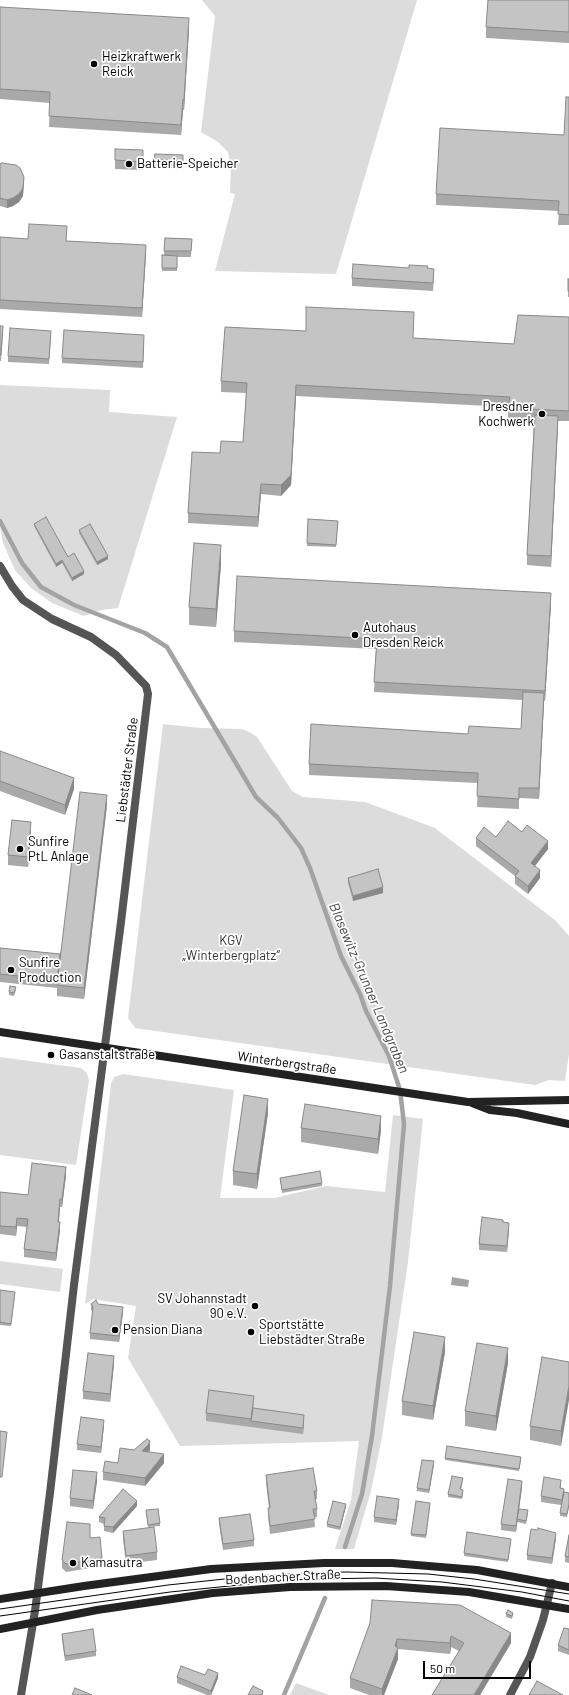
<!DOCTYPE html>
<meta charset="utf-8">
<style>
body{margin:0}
#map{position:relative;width:569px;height:1695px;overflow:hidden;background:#fff;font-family:Barlow,sans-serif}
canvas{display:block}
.scale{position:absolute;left:423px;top:1661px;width:108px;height:18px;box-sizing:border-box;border:2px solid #000;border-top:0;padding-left:5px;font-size:12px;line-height:14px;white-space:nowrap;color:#000;-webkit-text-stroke:3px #fff;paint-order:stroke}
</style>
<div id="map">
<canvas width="569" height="1695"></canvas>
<div class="scale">50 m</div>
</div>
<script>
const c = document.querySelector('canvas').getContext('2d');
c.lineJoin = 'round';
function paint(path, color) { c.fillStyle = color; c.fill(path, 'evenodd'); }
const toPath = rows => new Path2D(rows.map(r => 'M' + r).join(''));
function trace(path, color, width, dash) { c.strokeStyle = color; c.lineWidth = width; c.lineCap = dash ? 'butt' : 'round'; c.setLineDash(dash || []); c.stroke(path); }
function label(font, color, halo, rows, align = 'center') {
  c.font = font + ' Barlow,sans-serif'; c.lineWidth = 3.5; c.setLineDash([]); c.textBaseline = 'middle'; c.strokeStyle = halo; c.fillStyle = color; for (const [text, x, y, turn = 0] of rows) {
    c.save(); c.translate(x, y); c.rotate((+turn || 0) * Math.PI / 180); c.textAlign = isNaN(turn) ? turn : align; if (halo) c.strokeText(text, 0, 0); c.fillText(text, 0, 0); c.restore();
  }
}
paint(toPath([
 [202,0,417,0,336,274,215,271,235,194,230,193,231,167,228,152,218,142,201,132,215,16],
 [0,385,110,390,109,412,177,417,118,608,101,610,84,616,52,603,31,588,15,570,3,543,0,527],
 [163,724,201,728,242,729,251,733,257,737,292,791,303,797,365,802,435,828,555,920,569,936,569,1054,565,1081,549,1080,535,1085,135,1028,128,1018],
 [0,1057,81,1068,87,1073,89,1081,76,1165,0,1155],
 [123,1074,234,1090,220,1198,274,1198,326,1186,385,1192,393,1115,423,1119,408,1262,382,1437,371,1491,354,1549,335,1549,351,1500,359,1441,180,1446,128,1358,136,1306,93,1299,85,1304,111,1084,114,1077],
 [0,1261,63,1269,60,1292,0,1284],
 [296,1683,329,1695,290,1695]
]), '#dcdcdc');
paint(toPath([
 [452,1277,469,1280,468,1287,451,1285]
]), '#a3a3a3');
trace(toPath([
 [0,521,22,563,41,587,74,605,145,633,167,647,256,797,278,818,301,848,310,868,341,956,360,994,366,1011,389,1056,400,1090,404,1124,390,1286,372,1436,362,1494,345,1547],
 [284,1695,325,1598]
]), '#a3a3a3', 4.5);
trace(toPath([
 [0,566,12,586,23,600,52,619,91,637,116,655,146,686,148,694,121,922,74,1285,50,1493,35,1611,21,1695],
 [510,1695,530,1657,543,1620,552,1583]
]), '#555', 8);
trace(toPath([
 [0,1032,468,1102,569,1100],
 [472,1103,490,1110,517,1113,569,1124],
 [0,1599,84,1586,211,1569,324,1563,392,1563,477,1570,569,1587],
 [0,1629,97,1610,213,1593,290,1587,386,1586,469,1592,569,1609]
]), '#222', 8);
trace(toPath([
 [0,1609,168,1585,253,1576,307,1573,347,1572,428,1574,474,1579,569,1594],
 [0,1616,170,1592,289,1580,319,1579,375,1578,442,1582,522,1592,569,1601]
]), '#000', 1);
paint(toPath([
 [569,0,569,43,486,38,486,27],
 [0,7,189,29,184,110,183,110,181,135,49,127,50,103,0,99],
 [569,97,569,225,558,225,559,211,436,205,436,194,564,135],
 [155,154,183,155,183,169,154,167],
 [143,159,143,170,115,169,115,160],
 [0,164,24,185,23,196,19,202,13,206,7,208,0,206],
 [67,234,66,241,146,253,142,317,0,309,0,237,28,239],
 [165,238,192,239,191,257,177,257,177,271,162,271,162,255,164,255],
 [409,268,434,277,433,291,352,286,352,278],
 [568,279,569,279,569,297,568,297],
 [569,317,569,421,558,421,551,567,527,565,527,555,534,420,508,419,508,407,296,396,291,485,281,496,261,494,258,527,188,523,188,513,220,453,243,442,246,393,221,392,221,381,414,338,514,344],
 [0,326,3,332,1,361,0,361],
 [51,336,49,364,8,362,8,356],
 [144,340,143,368,62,363,62,358],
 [308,519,338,521,336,547,307,546],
 [34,524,68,557,84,574,72,581,62,563,56,567,34,526],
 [79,530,108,559,97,565,79,533],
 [221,564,216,627,189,625,189,607],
 [551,603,545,701,544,701,539,799,519,798,519,809,477,807,478,783,309,775,309,764,468,734,521,729,522,700,374,692,376,649,234,642,234,631],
 [0,751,74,789,65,815,0,791],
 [107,805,84,999,57,996,57,988,0,982,0,948,60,954],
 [522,832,548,849,535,866,540,878,528,894,515,884,515,876,476,846,476,838,496,837],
 [31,833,28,867,8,865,8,855],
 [348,878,383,893,353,901,348,883],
 [16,990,14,996,9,995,9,992],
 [268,1113,257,1189,233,1185,233,1171],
 [301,1128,381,1130,378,1154,301,1142],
 [66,1175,62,1207,60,1207,59,1222,60,1230,56,1261,24,1257,24,1249,27,1227,17,1226,16,1236,0,1234,0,1192,28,1195],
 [280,1178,322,1183,322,1186,282,1193],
 [503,1222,509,1229,507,1252,479,1250,479,1244],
 [0,1290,15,1295,11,1326,0,1325],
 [91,1304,123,1312,119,1342,90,1339,90,1333,93,1312,91,1310],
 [445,1352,433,1420,402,1415,402,1401],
 [569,1362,561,1446,530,1440,530,1426],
 [508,1363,496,1431,465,1426,465,1411],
 [114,1364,110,1402,83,1399,83,1391],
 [254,1404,253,1408,304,1420,303,1434,206,1421,206,1413],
 [104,1425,101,1453,77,1450,77,1444],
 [150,1449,149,1452,164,1463,145,1486,103,1480,103,1472,118,1463,134,1450],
 [445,1458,521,1460,519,1471,445,1460],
 [434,1464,429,1493,417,1491,417,1488],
 [266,1475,317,1491,317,1499,315,1499,317,1509,317,1517,314,1517,315,1527,270,1534,268,1516,268,1508,269,1508,266,1483],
 [97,1481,93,1509,70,1506,70,1498],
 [463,1481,461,1490,463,1493,462,1499,448,1497,448,1494],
 [561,1485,561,1489,564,1492,569,1507,567,1517,560,1516,561,1505,541,1502,541,1496],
 [522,1487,519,1509,528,1513,526,1524,517,1522,516,1532,501,1530,501,1524],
 [399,1504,396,1525,374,1522,374,1517],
 [137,1506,113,1533,104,1531,104,1524,99,1522,99,1517],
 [346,1506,340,1530,327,1527,327,1524],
 [430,1506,426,1538,411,1536,411,1534],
 [146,1510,160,1523,160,1526,148,1527],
 [219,1518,254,1540,254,1546,223,1550,219,1524],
 [123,1531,157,1552,157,1560,126,1564,123,1539],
 [569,1535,569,1563,565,1562,565,1556],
 [90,1538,102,1558,102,1566,66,1572,62,1568,62,1560],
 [556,1538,552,1564,527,1560,527,1555],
 [511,1542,508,1562,464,1556,464,1553],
 [506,1614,513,1615,512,1619,506,1617],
 [370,1623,511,1643,480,1695,432,1695,459,1651,451,1647,450,1654,398,1649,398,1659,384,1695,369,1695,350,1688,350,1678],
 [569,1629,569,1655,558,1651,558,1645],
 [62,1634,96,1651,96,1656,65,1661,62,1640],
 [205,1675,218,1678,211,1695,207,1695,177,1683,177,1677]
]), '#a9a9a9');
paint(toPath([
 [189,18,189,29,184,110,184,100],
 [183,99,183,110,181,135,181,125],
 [24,177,23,196,19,202,13,206,7,208,7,200],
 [146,245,146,253,142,317,142,308],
 [296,385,296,396,291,485,281,496,281,485],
 [558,416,558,427,551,567,551,556],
 [261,484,261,494,258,527,258,517],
 [221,545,221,564,216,627,216,609],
 [108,556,108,559,97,565,97,562],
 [62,560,62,563,56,567,56,564],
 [84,571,84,574,72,581,72,578],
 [551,593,551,603,545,701,545,691],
 [544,693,544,703,539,799,539,788],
 [74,778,74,789,65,815,65,805],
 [107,795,107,805,84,999,84,988],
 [31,822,31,833,28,867,28,857],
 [548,841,548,849,531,871,531,863],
 [540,870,540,878,528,894,528,886],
 [383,887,383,893,353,901,353,896],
 [268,1099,268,1113,257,1189,257,1174],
 [381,1116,381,1130,378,1154,378,1139],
 [66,1167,66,1175,62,1207,62,1199],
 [60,1199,60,1207,58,1230,58,1222],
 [17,1218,17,1226,16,1236,16,1227],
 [60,1222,60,1230,56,1261,56,1253],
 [509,1223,509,1229,507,1252,507,1246],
 [123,1307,123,1312,119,1342,119,1336],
 [445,1337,445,1352,433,1420,433,1406],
 [508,1348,508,1363,496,1431,496,1416],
 [114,1356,114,1364,110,1402,110,1394],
 [569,1386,569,1400,561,1446,561,1431],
 [304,1415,304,1420,303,1434,303,1428],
 [104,1420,104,1425,101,1453,101,1447],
 [150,1441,150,1449,149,1453,142,1451],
 [164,1454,164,1463,145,1486,145,1478],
 [434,1461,434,1464,429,1493,429,1490],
 [97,1472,97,1481,93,1509,93,1501],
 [522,1481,522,1487,516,1532,516,1526],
 [399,1499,399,1504,396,1525,396,1520],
 [137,1501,137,1506,113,1533,113,1527],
 [346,1504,346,1506,340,1530,340,1527],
 [556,1533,556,1538,552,1564,552,1558],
 [511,1633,511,1643,480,1695,474,1695],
 [451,1636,451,1647,450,1654,450,1643],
 [397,1639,397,1649,395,1646],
 [398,1648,398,1659,384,1695,382,1695,382,1689],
 [218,1673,218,1678,211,1695,211,1691]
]), '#898989');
const building = toPath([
 [488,0,569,0,569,32,486,27,488,0],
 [0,7,189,18,184,100,183,99,181,125,49,116,50,92,0,89,0,7],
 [566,97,569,97,569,215,558,214,559,201,436,194,440,128,564,135,566,97],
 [115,149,143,150,143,162,115,160,115,149],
 [155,154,183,155,183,161,154,159,155,154],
 [2,163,16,165,20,168,24,177,23,188,19,194,13,198,7,200,0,198,0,164,2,163],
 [29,224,67,226,66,241,146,245,142,308,0,300,0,237,28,239,29,224],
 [165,238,192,239,191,251,164,251,165,238],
 [162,255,177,256,177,268,162,268,162,255],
 [353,264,409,268,409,265,428,266,427,268,434,269,433,283,352,278,353,264],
 [568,279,569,279,569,291,568,291,568,279],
 [306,307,414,312,413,338,514,344,518,315,569,317,569,411,508,408,510,397,296,385,291,475,281,485,261,484,258,517,188,513,192,452,220,453,221,441,243,442,247,383,221,381,225,327,306,331,306,307],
 [0,326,3,326,1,355,0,355,0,326],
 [10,328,51,331,49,359,8,356,10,328],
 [64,330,144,335,143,362,62,358,64,330],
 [535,415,558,416,551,556,527,555,535,415],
 [46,517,68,557,74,553,84,571,72,578,62,560,56,564,34,524,46,517],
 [308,519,338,521,336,545,307,543,308,519],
 [90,524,108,556,97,562,79,530,90,524],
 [194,543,221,545,216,609,189,607,194,543],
 [237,576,551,593,545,691,374,682,377,639,234,631,237,576],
 [523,692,544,693,539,788,519,788,519,799,477,796,478,773,309,764,311,724,468,734,469,726,521,729,523,692],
 [0,751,74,778,65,805,0,781,0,751],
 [80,792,107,795,84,988,57,985,80,792],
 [12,820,31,822,28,857,8,855,12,820],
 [508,821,522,832,527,825,548,841,531,863,540,870,528,886,515,876,519,871,476,838,484,827,496,837,508,821],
 [378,869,383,887,353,896,348,878,378,869],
 [0,948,60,954,57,980,0,974,0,948],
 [10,986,16,987,14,993,9,992,10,986],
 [244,1095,268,1099,257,1174,233,1171,244,1095],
 [305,1104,381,1116,378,1139,301,1128,305,1104],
 [32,1163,66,1167,62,1199,60,1199,58,1222,60,1222,56,1253,24,1249,28,1219,17,1218,16,1227,0,1226,0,1192,28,1195,32,1163],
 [320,1171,322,1183,282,1190,280,1178,320,1171],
 [482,1217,503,1220,503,1222,509,1223,507,1246,479,1244,482,1217],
 [0,1290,15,1292,11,1324,0,1322,0,1290],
 [96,1300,98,1304,123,1307,119,1336,90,1333,93,1307,91,1304,96,1300],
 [414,1332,445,1337,433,1406,402,1401,414,1332],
 [477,1343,508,1348,496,1416,465,1411,477,1343],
 [88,1353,114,1356,110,1394,83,1391,88,1353],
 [542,1357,569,1362,569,1386,561,1431,530,1426,542,1357],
 [209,1390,254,1396,251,1419,206,1413,209,1390],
 [253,1408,304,1415,303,1428,251,1421,253,1408],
 [81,1417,104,1420,101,1447,77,1444,81,1417],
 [0,1431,7,1432,2,1477,0,1477,0,1431],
 [147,1439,150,1441,149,1444,142,1451,164,1454,145,1478,103,1472,105,1461,118,1463,120,1448,134,1450,147,1439],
 [447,1446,521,1457,519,1469,445,1458,447,1446],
 [422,1460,434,1461,429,1490,417,1488,422,1460],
 [313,1468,317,1491,314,1491,317,1509,313,1509,315,1519,270,1526,268,1508,270,1508,266,1475,313,1468],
 [73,1470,97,1472,93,1501,70,1498,73,1470],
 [452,1476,463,1478,460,1489,463,1490,462,1497,448,1494,452,1476],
 [544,1477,561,1480,560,1488,564,1489,562,1500,541,1496,544,1477],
 [508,1479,522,1481,516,1526,501,1524,508,1479],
 [123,1489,137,1501,113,1527,104,1526,105,1518,99,1517,123,1489],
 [564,1492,569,1493,569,1504,567,1514,560,1513,564,1492],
 [377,1496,399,1499,396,1520,374,1517,377,1496],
 [333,1501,346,1504,340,1527,327,1524,333,1501],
 [416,1501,430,1503,426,1535,411,1534,416,1501],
 [158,1509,160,1523,148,1525,146,1510,158,1509],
 [519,1509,528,1510,526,1521,517,1519,519,1509],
 [250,1514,254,1540,223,1544,219,1518,250,1514],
 [67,1522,90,1524,90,1538,100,1537,102,1558,66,1564,62,1560,67,1522],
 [154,1527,157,1552,126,1556,123,1531,154,1527],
 [538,1528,556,1533,552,1558,527,1555,531,1529,538,1530,538,1528],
 [467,1532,511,1539,508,1560,464,1553,467,1532],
 [569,1535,569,1557,565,1556,569,1535],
 [372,1600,460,1605,511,1633,474,1695,432,1695,464,1643,451,1636,450,1643,397,1639,395,1646,398,1648,382,1689,350,1678,370,1623,372,1600],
 [508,1610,513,1613,512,1616,506,1614,508,1610],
 [564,1628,569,1629,569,1650,558,1645,564,1628],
 [93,1629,96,1651,65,1656,62,1634,93,1629],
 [181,1666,205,1675,208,1669,218,1673,211,1691,177,1677,181,1666],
 [537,1681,563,1695,529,1695,537,1681],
 [253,1686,263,1691,262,1695,248,1695,253,1686],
 [75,1688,92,1695,72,1695,75,1688]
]);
paint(building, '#c4c4c4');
trace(building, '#898989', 1);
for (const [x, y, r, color] of [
 [94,64,4,"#000"],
 [129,164,4,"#000"],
 [542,414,4,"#000"],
 [355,635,4,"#000"],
 [20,849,4,"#000"],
 [11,970,4,"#000"],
 [51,1055,4,"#000"],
 [255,1306,4,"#000"],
 [115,1330,4,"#000"],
 [251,1332,4,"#000"],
 [73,1563,4,"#000"]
]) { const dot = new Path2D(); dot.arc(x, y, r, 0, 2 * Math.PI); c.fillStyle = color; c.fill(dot); trace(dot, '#fff', 1.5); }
label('13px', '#000', '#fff', [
 ["Heizkraftwerk",102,57],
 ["Reick",102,72],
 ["Batterie-Speicher",137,164],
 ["Dresdner",534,407,"right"],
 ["Kochwerk",534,422,"right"],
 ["Autohaus",363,628],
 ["Dresden Reick",363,643],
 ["Sunfire",28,842],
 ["PtL Anlage",28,857],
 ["Sunfire",19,963],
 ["Production",19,978],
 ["Gasanstaltstraße",59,1055],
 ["SV Johannstadt",247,1299,"right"],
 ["90 e.V.",247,1314,"right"],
 ["Sportstätte",259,1325],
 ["Liebstädter Straße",259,1340],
 ["Pension Diana",123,1330],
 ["Kamasutra",81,1563]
], 'left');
label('13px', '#000', '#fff', [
 ["Liebstädter Straße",127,770,-83],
 ["Winterbergstraße",287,1063,8],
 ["Bodenbacher Straße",283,1577,-3]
]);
label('13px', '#333', '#fff', [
 ["KGV",231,941],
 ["„Winterbergplatz“",231,956]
]);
label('italic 14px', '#444', '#fff', [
 ["Blasewitz‐Grunaer Landgraben",369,988,67]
]);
</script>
